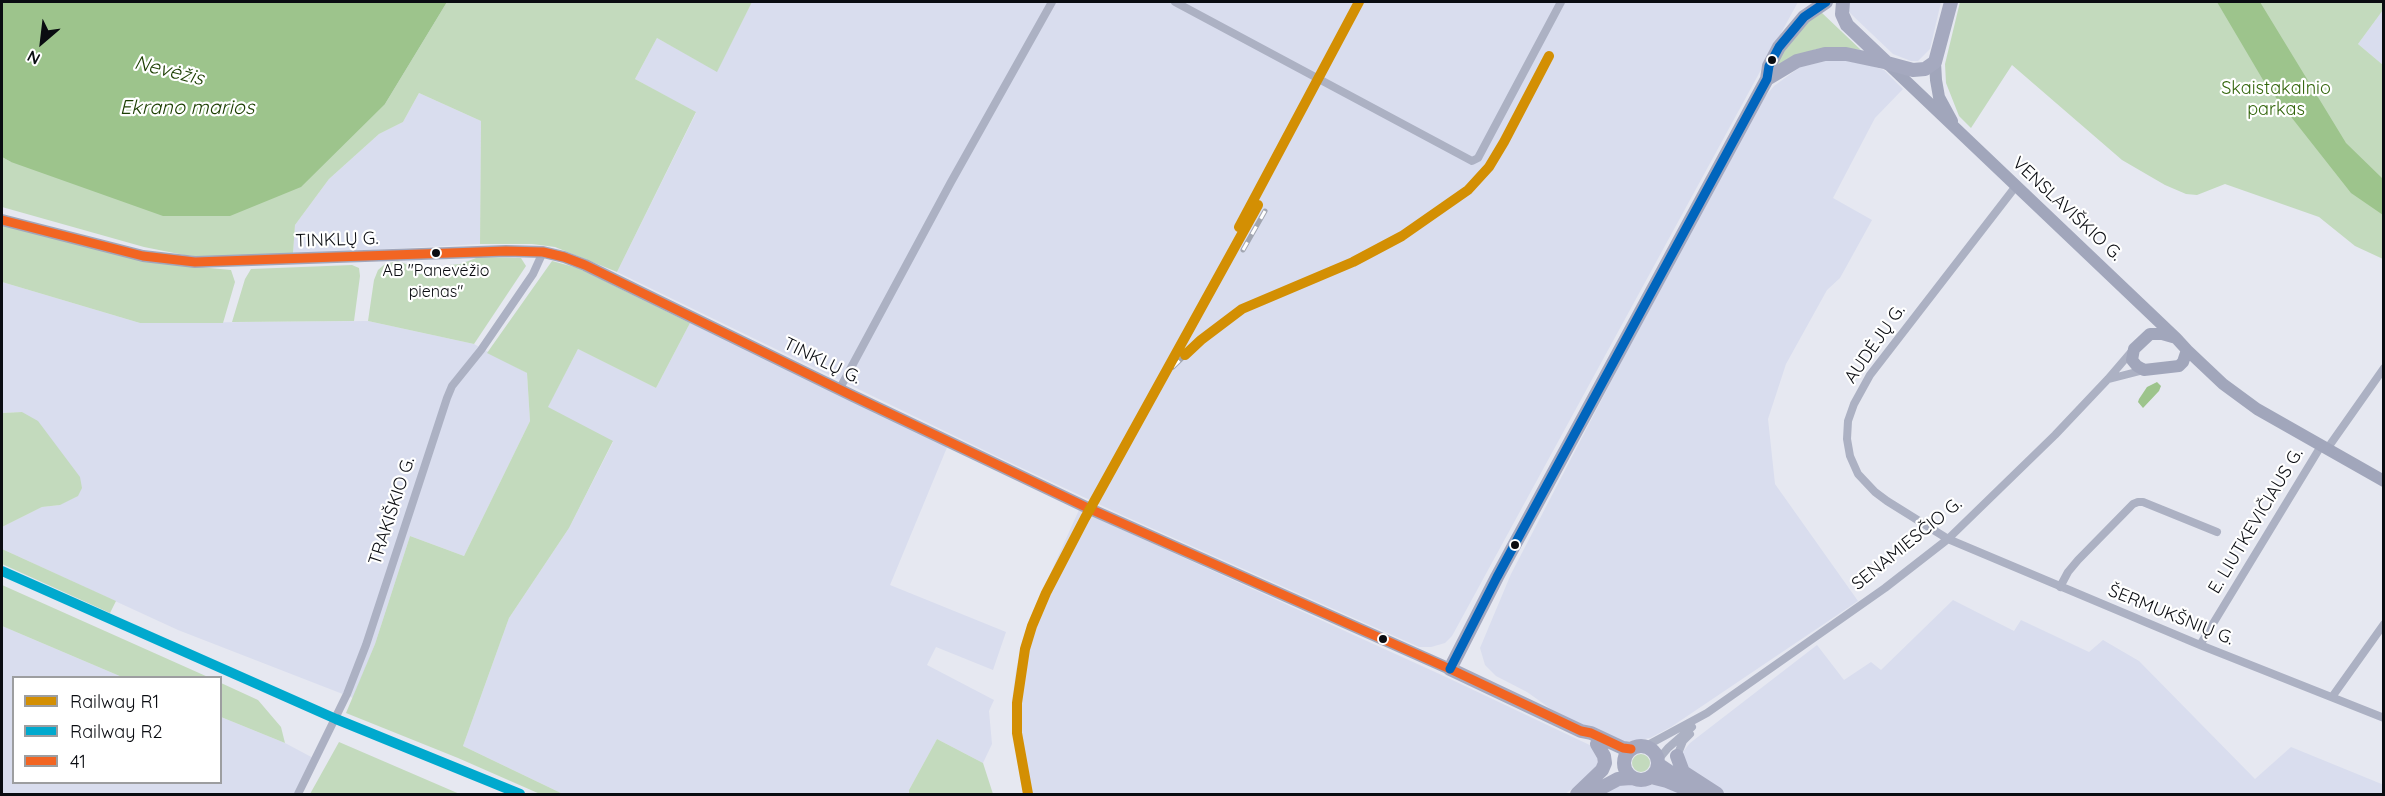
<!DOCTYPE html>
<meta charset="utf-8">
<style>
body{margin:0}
#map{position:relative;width:2385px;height:796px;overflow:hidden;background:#e6e8f1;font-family:Quicksand,sans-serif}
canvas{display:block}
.frame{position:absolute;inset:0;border:3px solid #0a0c11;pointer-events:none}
.legend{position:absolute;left:12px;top:676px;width:210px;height:108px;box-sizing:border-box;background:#fff;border:2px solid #9d9ea0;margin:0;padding:8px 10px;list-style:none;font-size:18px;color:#0a0c11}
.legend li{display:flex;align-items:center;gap:12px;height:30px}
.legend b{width:30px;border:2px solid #9d9ea0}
.north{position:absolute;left:12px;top:12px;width:60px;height:60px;-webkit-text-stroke:4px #fff;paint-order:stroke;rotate:208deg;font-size:16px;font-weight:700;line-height:24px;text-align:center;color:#0a0c11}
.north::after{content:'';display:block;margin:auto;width:21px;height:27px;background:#0a0c11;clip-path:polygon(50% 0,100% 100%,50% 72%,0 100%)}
</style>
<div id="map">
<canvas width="2385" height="796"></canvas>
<div class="frame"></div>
<ul class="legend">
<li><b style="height:8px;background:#d38f03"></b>Railway R1</li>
<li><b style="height:8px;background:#00a9ce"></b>Railway R2</li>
<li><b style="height:8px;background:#f26522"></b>41</li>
</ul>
<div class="north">N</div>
</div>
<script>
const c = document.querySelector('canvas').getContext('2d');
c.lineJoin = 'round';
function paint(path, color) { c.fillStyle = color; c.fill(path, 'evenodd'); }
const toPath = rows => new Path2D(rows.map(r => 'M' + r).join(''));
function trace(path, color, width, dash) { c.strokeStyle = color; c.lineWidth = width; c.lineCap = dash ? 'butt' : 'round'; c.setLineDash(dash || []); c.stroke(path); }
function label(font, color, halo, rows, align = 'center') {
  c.font = font + ' Quicksand,sans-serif'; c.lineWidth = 4.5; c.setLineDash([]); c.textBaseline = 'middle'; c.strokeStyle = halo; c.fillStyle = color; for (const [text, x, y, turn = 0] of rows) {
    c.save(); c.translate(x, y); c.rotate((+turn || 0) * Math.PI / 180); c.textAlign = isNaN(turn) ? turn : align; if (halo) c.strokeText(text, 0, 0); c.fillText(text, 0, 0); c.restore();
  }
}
paint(toPath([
 [752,2,1798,2,1452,636,1445,643,1431,647,1419,647,1122,515,994,455,617,272,696,113,635,79,657,38,717,71],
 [1849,2,1941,2,1930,49,1918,61,1911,61,1893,54,1851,14,1847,10],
 [2383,10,2383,65,2358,44],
 [1842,60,1869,65,1884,70,1903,89,1875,118,1833,198,1872,220,1840,278,1827,290,1786,364,1768,419,1775,484,1858,601,1671,727,1650,738,1627,742,1619,740,1572,720,1551,709,1527,692,1496,676,1485,665,1480,648,1511,574,1642,322,1762,100,1774,86,1800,67,1825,61],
 [419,93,481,121,480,244,293,254,295,225,329,179,379,134,403,122],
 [2,282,140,323,368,321,474,344,527,373,530,421,464,556,410,536,375,644,353,698,178,630,2,549,2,527,42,507,60,505,22,412,2,413],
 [690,323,948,445,890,585,1006,632,993,670,936,647,927,665,994,700,989,711,992,744,983,763,937,739,909,790,909,794,563,794,463,746,509,618,569,528,613,442,547,408,578,349,656,388],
 [1079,510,1446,677,1596,748,1600,765,1588,778,1565,794,1024,794,1018,761,1012,701,1016,670,1027,625],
 [1953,600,2014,631,2021,620,2089,652,2103,640,2139,661,2255,779,2291,747,2384,785,2383,794,1597,794,1625,782,1641,787,1657,784,1690,743,1817,645,1844,680,1871,662,1881,670],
 [2,626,122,677,14,678,14,782,220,782,221,717,285,743,315,759,298,794,2,794]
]), '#d9ddee');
paint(toPath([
 [447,2,752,2,717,72,657,38,635,79,696,112,617,272,555,247,532,244,480,244,481,121,419,93,403,122,379,134,329,179,295,225,293,254,214,258,184,255,144,247,2,207,2,157,11,162,385,104],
 [1960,2,2383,2,2383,10,2358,44,2383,65,2383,259,2355,246,2319,217,2225,184,2197,195,2186,194,2165,185,2122,160,2012,65,1971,128,1959,116,1946,83,1945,64],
 [1821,12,1861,50,1835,47,1817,49,1792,57,1773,70,1783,51,1804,25],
 [2,225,156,263,231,270,235,282,223,323,140,323,2,282],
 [479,257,521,258,526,266,474,344,368,321,374,280,378,270,385,264,398,261,411,266,424,266,419,270,419,274,456,273,456,268,449,265,460,264],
 [552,261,578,268,690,323,656,388,578,349,548,407,613,441,569,528,509,618,463,746,563,794,540,794,458,758,346,713,375,644,410,536,464,556,530,421,527,373,487,353],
 [352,265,359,268,360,276,354,321,232,322,245,279,251,269],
 [22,412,38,421,80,477,82,488,78,496,60,505,42,507,2,527,2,413],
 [2,549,116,601,110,613,2,564],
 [2,585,208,677,122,677,2,626],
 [221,683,258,700,281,727,285,743,221,717],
 [937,739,983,763,993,794,909,794,909,790],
 [339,742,455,792,460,794,310,794],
 '1632 763a9 9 0 1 1 18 0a9 9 0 1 1-18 0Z'
]), '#c3dabd');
paint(toPath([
 [2,2,447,2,385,104,301,187,230,216,163,216,11,162,2,157],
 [2217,2,2260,2,2346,143,2383,179,2383,215,2351,193,2266,85],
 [2157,382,2161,386,2159,391,2143,408,2138,402,2139,399,2147,387]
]), '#9dc48c');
trace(toPath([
 [1175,2,1472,161,1478,158,1561,2],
 [2016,186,1870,375,1854,404,1848,421,1847,439,1850,456,1858,474,1875,492,1887,501,1948,539,2200,645,2384,718],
 [2109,379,2144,370],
 [839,390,951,182,1052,2],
 [2327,449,2384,368],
 [2060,587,2068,572,2078,560,2133,504,2138,502,2143,502,2217,532],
 [2200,645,2321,446],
 [2332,697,2384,624],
 [1646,746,1707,713,1885,588,1948,539,2055,435,2108,379,2132,351],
 [1677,756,1683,741,1690,734],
 [1658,760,1668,748,1692,727],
 [298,794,347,694,366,645,447,398,452,386,481,350,533,274,543,252]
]), '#acb1c3', 8);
trace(toPath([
 [1935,62,1936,80,1939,97,1952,121],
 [1887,63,2176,338],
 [2,220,143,256,195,262,506,251,543,252,564,257,585,265,853,396,1090,509,1450,669],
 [2150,334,2162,334,2176,338,2187,350,2183,362,2179,366,2144,370,2137,366,2132,360,2134,349,2150,334],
 [2187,350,2223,384,2257,409,2384,481]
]), '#a1a6bb', 12);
trace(toPath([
 [1843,2,1842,14,1847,25,1887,63,1913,70,1925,69,1935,62,1951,2],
 [1767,79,1797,61,1825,54,1846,54,1884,62],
 '1624 763a17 17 0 1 1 34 0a17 17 0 1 1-34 0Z',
 [1631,749,1623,748,1591,733,1581,731,1450,669,1497,577,1767,79,1769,66,1779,47,1804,17,1826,2],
 [1677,756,1683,772,1717,794],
 [1658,764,1689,785],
 [1651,777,1667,781,1698,794],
 [1577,794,1602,770,1605,763,1604,756,1597,744],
 [1590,794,1618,779,1631,778]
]), '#a5a9bf', 14);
const rail = toPath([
 [1248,211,1359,2],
 [1243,250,1265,211],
 [1173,367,1201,340,1242,309,1353,262,1402,236,1468,190,1489,167,1504,142,1549,56],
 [2,571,336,719,520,794],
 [1028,794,1017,733,1017,703,1025,649,1032,626,1046,593,1085,518,1258,205]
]);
trace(rail, '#a2a6b1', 5);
trace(rail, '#fff', 3, [9]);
trace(toPath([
 [2,220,143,256,195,262,506,251,543,252,564,257,585,265,853,396,1090,509,1450,669,1581,731,1591,733,1623,748,1631,749]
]), '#f26522', 9);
trace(toPath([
 [1450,669,1497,577,1767,79,1769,66,1779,47,1804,17,1826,2]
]), '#0065bd', 9);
trace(toPath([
 [1239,227,1359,2],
 [1185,355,1201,340,1242,309,1353,262,1402,236,1468,190,1489,167,1504,142,1549,56],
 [1028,794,1017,733,1017,703,1025,649,1032,626,1046,593,1085,518,1258,205]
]), '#d38f03', 10);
trace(toPath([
 [2,571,336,719,520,794]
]), '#00a9ce', 10);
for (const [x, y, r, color] of [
 [1772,60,5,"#0a0c11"],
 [436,253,5,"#0a0c11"],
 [1515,545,5,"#0a0c11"],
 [1383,639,5,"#0a0c11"]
]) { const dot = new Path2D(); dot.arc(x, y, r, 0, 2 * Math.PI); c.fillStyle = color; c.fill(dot); trace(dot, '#fff', 2); }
label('16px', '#0a0c11', '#fff', [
 ["AB \"Panevėžio",436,271],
 ["pienas\"",436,292]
]);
label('18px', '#32650b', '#fff', [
 ["Skaistakalnio",2276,89],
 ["parkas",2276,110]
]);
label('18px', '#0a0c11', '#fff', [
 ["VENSLAVIŠKIO G.",2067,209,43],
 ["TINKLŲ G.",337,240,-2],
 ["AUDĖJŲ G.",1875,344,-55],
 ["TINKLŲ G.",822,361,26],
 ["TRAKIŠKIO G.",392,511,-72],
 ["E. LIUTKEVIČIAUS G.",2256,521,-59],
 ["SENAMIESČIO G.",1907,544,-39],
 ["ŠERMUKŠNIŲ G.",2171,615,22]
]);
label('italic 20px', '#1b3e01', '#fff', [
 ["Nevėžis",169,71,14],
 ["Ekrano marios",187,108]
]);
</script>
